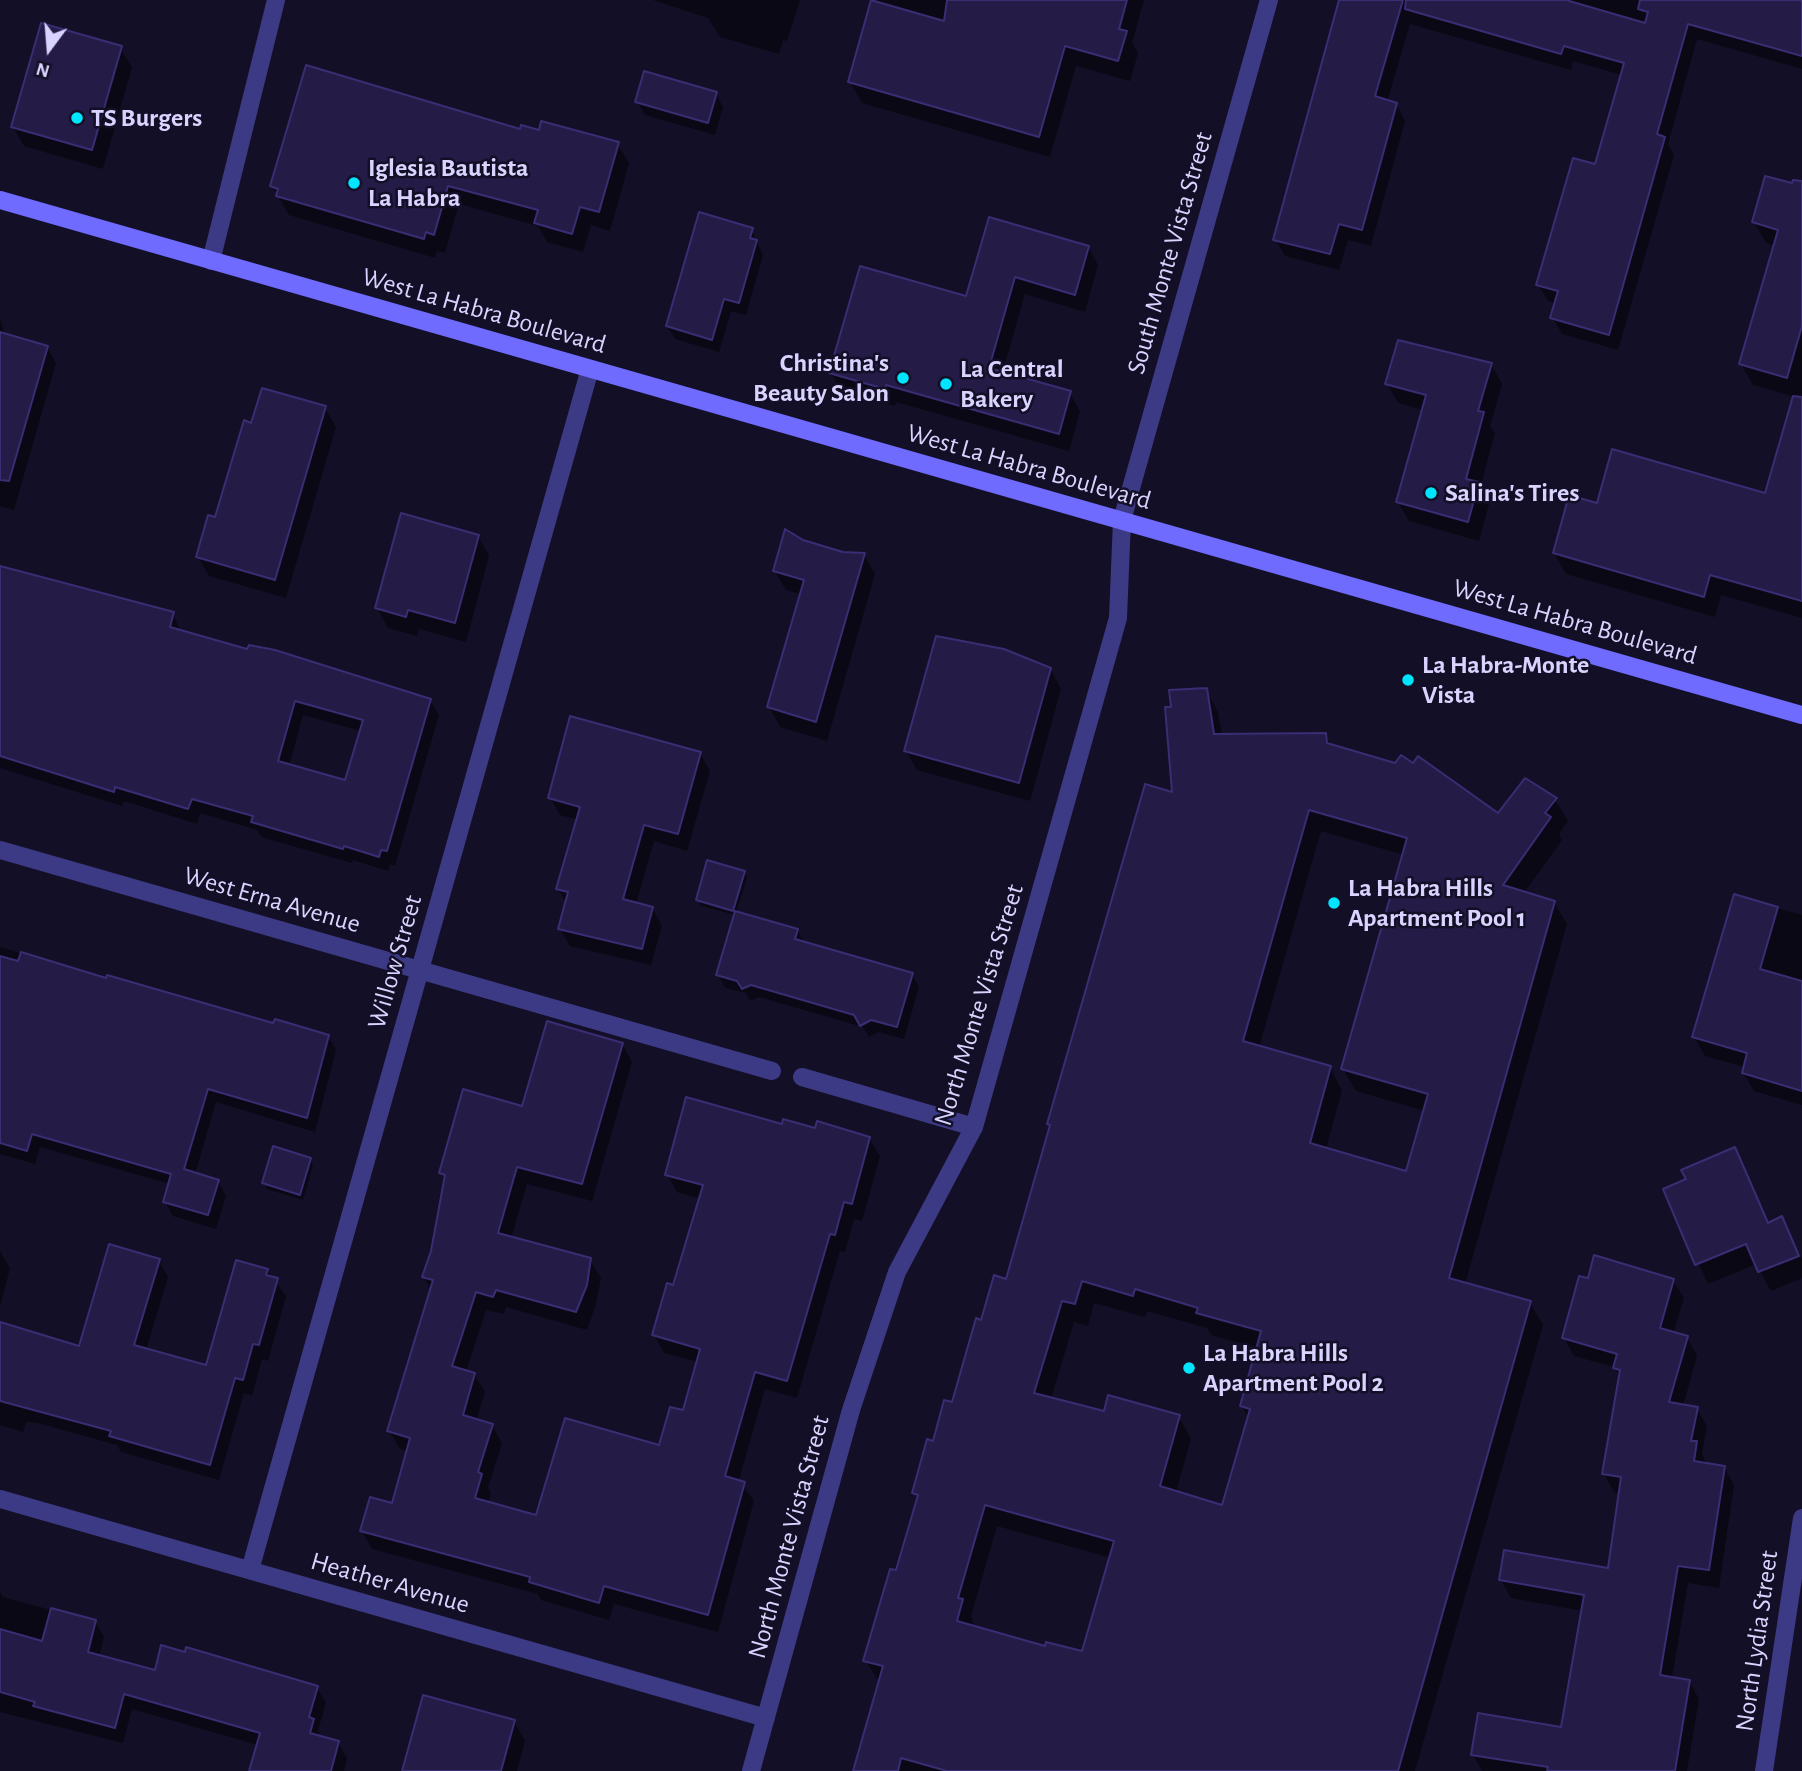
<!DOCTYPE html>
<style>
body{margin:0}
#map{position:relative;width:1802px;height:1771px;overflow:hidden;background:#130f26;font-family:"Alegreya Sans",sans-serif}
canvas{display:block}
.north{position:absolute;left:14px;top:14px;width:70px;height:70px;-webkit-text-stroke:5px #130f26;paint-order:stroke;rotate:196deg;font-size:19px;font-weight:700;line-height:28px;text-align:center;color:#d9d4ff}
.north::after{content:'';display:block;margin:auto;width:24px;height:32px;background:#d9d4ff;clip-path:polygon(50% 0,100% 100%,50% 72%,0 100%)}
</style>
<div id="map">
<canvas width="1802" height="1771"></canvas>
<div class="north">N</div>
</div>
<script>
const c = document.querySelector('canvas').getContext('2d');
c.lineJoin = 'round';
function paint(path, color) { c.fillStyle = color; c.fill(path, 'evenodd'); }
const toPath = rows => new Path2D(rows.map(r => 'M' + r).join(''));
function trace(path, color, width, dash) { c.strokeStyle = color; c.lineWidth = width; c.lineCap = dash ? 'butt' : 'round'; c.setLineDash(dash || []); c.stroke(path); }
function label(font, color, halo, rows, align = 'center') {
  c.font = font + ' "Alegreya Sans",sans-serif'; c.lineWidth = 5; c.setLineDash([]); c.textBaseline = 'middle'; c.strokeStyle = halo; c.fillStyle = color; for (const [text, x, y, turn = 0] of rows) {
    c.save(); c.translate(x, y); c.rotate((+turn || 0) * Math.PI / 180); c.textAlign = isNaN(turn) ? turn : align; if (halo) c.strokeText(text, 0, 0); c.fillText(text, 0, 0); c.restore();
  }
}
paint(toPath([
 [653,0,800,0,787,41,783,40,779,54,720,37,708,18],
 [873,0,1144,0,1132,43,1138,53,1130,81,1076,66,1050,157,862,103,850,82],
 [1356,0,1802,0,1802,69,1697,39,1668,144,1674,155,1618,350,1562,334,1552,317,1556,304,1548,301,1538,285,1596,166,1622,75,1573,61,1571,70,1410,24,1387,102,1396,104,1405,121,1371,246,1348,240,1339,270,1285,256,1275,239],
 [120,48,132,67,103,169,24,146,13,127],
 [716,94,723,107,715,135,645,115,637,102],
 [522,131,617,144,629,163,610,231,591,225,583,252,547,242,538,226,459,204,445,253,437,251,435,258,289,215,272,186],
 [1802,188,1802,399,1753,385,1741,364,1776,246,1766,243,1754,222],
 [990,219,1088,247,1098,265,1085,312,1025,294,1002,374,1070,393,1080,411,1069,451,896,402,895,406,841,391,831,373,967,298],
 [751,229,763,255,746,315,731,311,719,352,675,339,667,326],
 [0,320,6,336,47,347,56,363,14,510,0,506],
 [1491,364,1502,384,1490,426,1495,433,1480,488,1489,504,1479,541,1409,521,1398,502,1423,410,1398,403,1387,383],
 [325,408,336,427,286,598,209,576,198,557,252,425],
 [1802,455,1802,618,1721,595,1715,617,1566,574,1554,553,1599,505,1766,495],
 [478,536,489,556,466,642,419,629,417,636,388,628,377,608],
 [802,542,842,554,864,555,875,574,827,741,780,727,769,707,801,594,786,590,774,570],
 [0,570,173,614,181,632,430,700,439,715,395,866,390,864,388,871,353,860,352,863,261,837,257,830,200,813,197,824,124,801,122,806,0,768],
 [303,715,361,731,347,782,289,766],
 [1050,669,1061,689,1030,801,917,770,906,751],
 [1206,690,1218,712,1222,736,1325,735,1332,746,1498,815,1555,800,1568,821,1559,834,1562,840,1524,893,1554,902,1567,924,1465,1284,1530,1303,1543,1325,1415,1771,854,1771,880,1683,865,1660,897,1572,918,1500,914,1493,953,1404,982,1322,1007,1281,1051,1128,1049,1124,1174,795],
 [1321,831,1404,855,1343,1069,1356,1091,1425,1111,1407,1173,1326,1149,1342,1090,1330,1068,1259,1048],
 [1094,1303,1145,1317,1147,1311,1207,1328,1211,1335,1258,1348,1242,1406,1249,1419,1223,1507,1176,1493,1191,1438,1178,1416,1105,1413,1051,1399,1074,1322,1088,1326],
 [997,1526,1111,1558,1083,1653,1046,1648,974,1627,971,1616],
 [700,753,710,771,687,851,654,841,636,904,652,908,662,926,651,965,570,946,560,929,567,904,558,889,578,820,560,815,550,797],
 [744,872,747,878,736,913,797,930,805,944,912,974,919,987,904,1039,879,1032,869,1037,863,1027,759,997,750,1001,746,993,725,988,718,975,736,915,701,906,698,900],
 [1735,896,1802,915,1802,1105,1754,1091,1743,1073,1745,1067,1705,1056,1694,1037],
 [0,947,107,980,328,1036,336,1050,315,1132,216,1102,195,1174,218,1181,226,1196,216,1229,173,1216,165,1202,170,1184,40,1147,35,1164,0,1154],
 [622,1044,632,1062,592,1201,527,1184,511,1239,590,1260,601,1278,596,1304,587,1330,506,1307,504,1314,486,1310,466,1372,474,1374,485,1392,476,1421,492,1425,502,1443,488,1488,491,1493,488,1504,537,1518,660,1447,684,1413,698,1362,664,1353,654,1335,675,1287,701,1199,677,1192,667,1174,783,1126,869,1138,880,1156,862,1221,854,1219,845,1252,840,1251,797,1398,765,1389,739,1480,754,1501,718,1632,614,1604,609,1620,541,1600,538,1594,372,1549,362,1531,393,1505,408,1451,400,1449,389,1431,431,1290,424,1277,432,1251,446,1182,441,1173,523,1108],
 [1734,1149,1769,1224,1782,1219,1802,1259,1802,1278,1771,1291,1756,1264,1708,1284,1665,1190,1688,1180],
 [310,1160,313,1165,303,1200,267,1189,264,1183],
 [0,1251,10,1268,0,1307],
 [159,1261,168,1277,146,1350,207,1367,267,1270,286,1296,268,1361,262,1359,252,1396,244,1393,219,1480,121,1452,117,1445,38,1423,26,1422,23,1432,0,1425,0,1323,80,1348],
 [1673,1280,1684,1298,1673,1334,1687,1338,1697,1356,1683,1406,1696,1408,1707,1426,1702,1453,1706,1464,1724,1467,1734,1485,1719,1588,1688,1583,1672,1678,1689,1681,1699,1699,1687,1771,1482,1771,1473,1755,1563,1729,1583,1611,1511,1598,1501,1580,1609,1570,1621,1493,1614,1492,1604,1474,1620,1377,1614,1367,1574,1356,1564,1338],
 [0,1591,3,1597,95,1622,104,1637,99,1657,156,1672,317,1687,326,1703,318,1730,322,1738,338,1743,347,1758,344,1771,262,1771,258,1745,132,1709,123,1743,0,1712],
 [514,1721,525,1741,517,1771,404,1771]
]), '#0007');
const building = toPath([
 [871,0,944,21,947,0,1127,0,1119,29,1127,31,1118,61,1065,46,1039,137,848,82,871,0],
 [1339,0,1403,0,1375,96,1397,103,1362,230,1339,224,1330,254,1273,240,1339,0],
 [1406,0,1566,0,1645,23,1648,12,1638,9,1640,0,1802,0,1802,56,1688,24,1657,134,1665,137,1609,335,1550,318,1558,291,1536,285,1573,158,1595,164,1624,63,1564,46,1561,54,1405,9,1406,0],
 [41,23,122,46,92,150,11,127,41,23],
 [306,65,520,129,521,125,539,130,541,121,619,142,599,212,580,207,572,234,534,223,538,210,448,186,434,235,426,232,424,239,276,196,278,189,270,186,306,65],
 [644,71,717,92,708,123,635,102,644,71],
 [1765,176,1792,183,1793,180,1802,181,1802,326,1787,378,1739,364,1778,230,1752,222,1765,176],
 [699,212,753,228,750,238,757,240,739,303,724,299,712,340,666,326,699,212],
 [989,217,1089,246,1075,295,1015,277,989,368,1071,391,1059,434,886,385,885,389,829,373,860,266,966,296,989,217],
 [0,332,48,346,9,481,0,480,0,332],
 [1398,340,1492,363,1478,411,1484,412,1466,479,1479,482,1468,522,1396,502,1426,395,1385,384,1398,340],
 [262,388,326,406,275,580,196,557,208,515,215,517,244,420,251,423,262,388],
 [1793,396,1802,397,1802,601,1710,575,1704,597,1553,553,1569,495,1597,503,1612,449,1765,493,1793,396],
 [401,513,479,535,455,623,408,610,406,617,375,608,401,513],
 [785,529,803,540,843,552,865,553,816,722,767,707,804,580,773,571,785,529],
 [0,566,174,612,170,627,247,649,249,645,275,650,431,699,387,851,381,850,379,857,344,846,343,849,251,822,253,816,192,799,188,809,115,787,114,792,0,756,0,566],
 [295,701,363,720,345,780,278,761,295,701],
 [936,636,1004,649,1051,668,1019,783,904,751,936,636],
 [1207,688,1214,734,1326,733,1327,743,1395,763,1401,755,1413,763,1418,756,1498,813,1525,778,1557,798,1545,813,1551,817,1503,885,1555,901,1449,1278,1531,1301,1398,1771,947,1771,901,1758,898,1771,853,1771,883,1666,863,1661,890,1569,896,1570,918,1495,912,1493,927,1439,933,1441,944,1400,952,1402,976,1318,981,1320,994,1275,1006,1279,1050,1125,1047,1124,1145,784,1172,792,1165,707,1171,707,1169,690,1207,688],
 [1309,810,1407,838,1341,1069,1428,1094,1406,1171,1310,1143,1331,1066,1243,1041,1309,810],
 [1082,1281,1133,1296,1135,1289,1198,1308,1196,1313,1261,1331,1240,1406,1250,1409,1222,1505,1160,1486,1180,1415,1108,1395,1104,1411,1034,1393,1062,1301,1075,1304,1082,1281],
 [985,1505,1114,1541,1082,1651,1046,1642,1045,1646,957,1621,963,1599,958,1598,985,1505],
 [570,716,701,752,678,834,644,825,623,899,653,907,642,949,558,929,568,892,556,889,580,807,548,798,570,716],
 [707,860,745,871,733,911,696,900,707,860],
 [1734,894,1778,907,1760,969,1802,981,1802,1091,1742,1073,1747,1053,1692,1037,1734,894],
 [735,911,798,929,795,939,913,973,897,1027,871,1020,860,1026,854,1015,751,985,742,989,737,981,716,975,735,911],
 [21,952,106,978,107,975,273,1023,275,1019,329,1035,307,1118,208,1089,184,1169,219,1180,208,1215,163,1202,171,1174,32,1134,27,1151,0,1143,0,956,18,961,21,952],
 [547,1021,623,1043,582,1184,517,1167,498,1233,591,1258,587,1285,576,1312,496,1290,493,1297,476,1292,452,1366,475,1373,463,1415,493,1424,478,1472,482,1474,475,1498,536,1515,565,1418,659,1445,670,1407,683,1410,700,1349,652,1335,667,1283,673,1285,703,1185,665,1175,686,1097,782,1124,783,1119,815,1128,817,1121,870,1137,852,1204,844,1202,835,1235,830,1234,787,1381,755,1372,725,1476,745,1482,708,1615,604,1586,599,1603,529,1582,530,1577,360,1531,370,1497,392,1503,410,1438,387,1431,433,1280,422,1277,431,1251,445,1175,439,1173,463,1089,522,1106,547,1021],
 [273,1146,311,1158,300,1195,262,1183,273,1146],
 [1735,1147,1768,1223,1782,1216,1799,1256,1758,1272,1746,1244,1695,1265,1663,1189,1686,1179,1681,1170,1735,1147],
 [109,1244,160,1259,134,1345,206,1365,236,1260,268,1269,266,1275,278,1278,259,1345,253,1344,243,1380,235,1378,210,1465,109,1436,111,1431,0,1401,0,1322,79,1346,109,1244],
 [1594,1255,1674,1279,1660,1328,1688,1336,1669,1402,1698,1407,1691,1441,1697,1441,1694,1461,1725,1466,1709,1570,1678,1566,1660,1675,1690,1680,1675,1771,1547,1771,1548,1767,1471,1755,1478,1713,1561,1727,1584,1595,1499,1580,1504,1550,1608,1568,1621,1477,1602,1474,1620,1370,1613,1368,1617,1354,1562,1338,1579,1276,1588,1278,1594,1255],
 [51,1608,96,1620,88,1652,155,1670,161,1645,185,1652,186,1647,318,1686,309,1717,314,1719,310,1733,339,1741,331,1771,249,1771,260,1733,124,1694,115,1728,33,1706,35,1702,0,1692,0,1629,42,1641,51,1608],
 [423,1695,515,1720,501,1771,402,1771,423,1695]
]);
paint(building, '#241b47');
trace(building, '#3b2d73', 2);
trace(toPath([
 [211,261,276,0],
 [0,850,772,1071],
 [802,1077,974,1127],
 [0,1499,766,1718],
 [250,1570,590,369],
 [751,1771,851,1410,897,1272,974,1127,1118,618,1122,520,1269,0],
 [1764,1771,1802,1518]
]), '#3d3a85', 18);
trace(toPath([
 [0,200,1802,715]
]), '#6f6bff', 18);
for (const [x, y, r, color] of [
 [77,118,7,"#00e5ff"],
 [354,183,7,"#00e5ff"],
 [903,378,7,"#00e5ff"],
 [946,384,7,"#00e5ff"],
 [1431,493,7,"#00e5ff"],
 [1408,680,7,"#00e5ff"],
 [1334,903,7,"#00e5ff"],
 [1189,1368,7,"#00e5ff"]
]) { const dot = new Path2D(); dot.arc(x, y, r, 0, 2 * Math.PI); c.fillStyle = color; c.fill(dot); trace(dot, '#130f26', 2.5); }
label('bold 26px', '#d9d4ff', '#130f26', [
 ["TS Burgers",91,118],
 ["Iglesia Bautista",368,168],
 ["La Habra",368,198],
 ["Christina's",889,363,"right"],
 ["Beauty Salon",889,393,"right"],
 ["La Central",960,369],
 ["Bakery",960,399],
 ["Salina's Tires",1445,493],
 ["La Habra-Monte",1422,665],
 ["Vista",1422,695],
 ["La Habra Hills",1348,888],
 ["Apartment Pool 1",1348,918],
 ["La Habra Hills",1203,1353],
 ["Apartment Pool 2",1203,1383]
], 'left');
label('26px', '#d9d4ff', '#130f26', [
 ["South Monte Vista Street",1170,253,-74],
 ["West La Habra Boulevard",484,311,16],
 ["West La Habra Boulevard",1029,467,16],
 ["West La Habra Boulevard",1575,622,16],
 ["West Erna Avenue",272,900,16],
 ["Willow Street",395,962,-74],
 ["North Monte Vista Street",979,1005,-73],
 ["North Monte Vista Street",789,1537,-75],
 ["Heather Avenue",390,1583,16],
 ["North Lydia Street",1757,1641,-82]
]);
</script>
